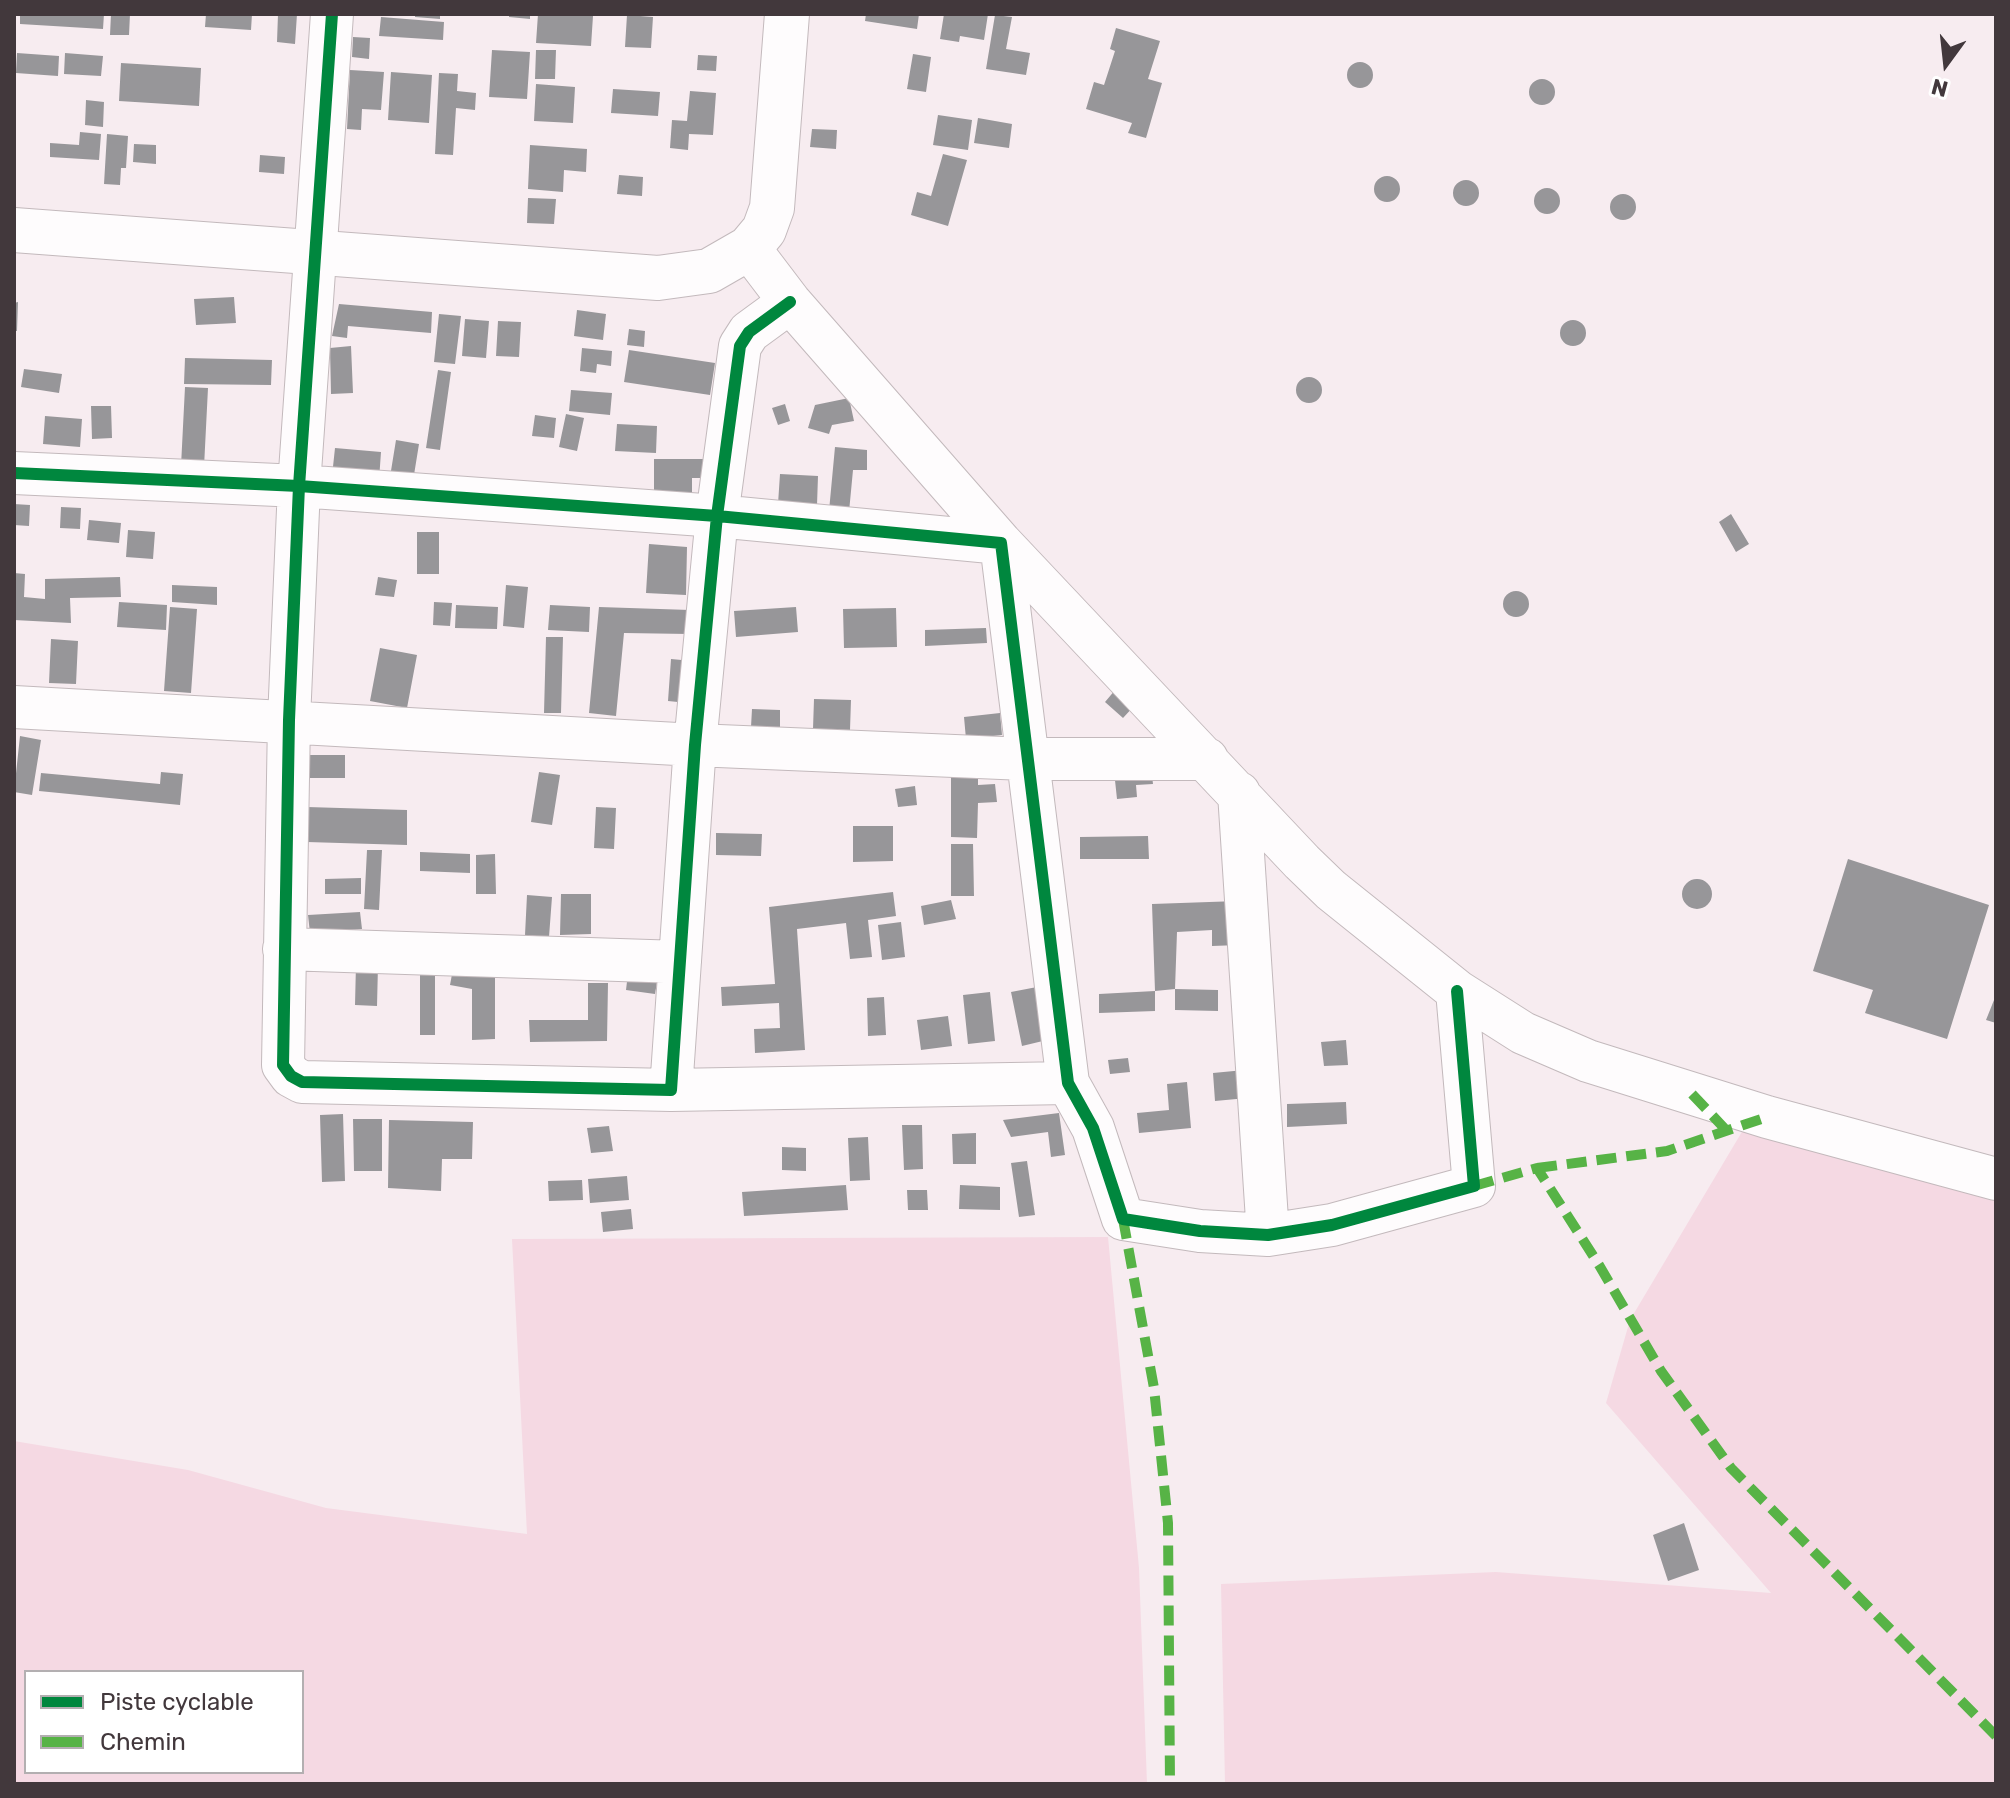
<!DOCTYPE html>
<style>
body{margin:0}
#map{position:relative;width:2010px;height:1798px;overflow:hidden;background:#f7ecf0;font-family:Rubik,sans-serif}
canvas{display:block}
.frame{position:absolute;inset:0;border:16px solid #42383c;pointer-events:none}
.legend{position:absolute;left:24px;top:1670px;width:280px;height:104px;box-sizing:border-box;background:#fff;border:2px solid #b3afb1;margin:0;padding:10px 14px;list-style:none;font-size:24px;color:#42383c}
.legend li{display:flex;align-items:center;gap:16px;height:40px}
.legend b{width:40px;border:2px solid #b3afb1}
.north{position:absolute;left:1906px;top:24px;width:80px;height:80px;-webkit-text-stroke:6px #fff;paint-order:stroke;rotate:195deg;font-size:22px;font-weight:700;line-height:32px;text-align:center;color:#42383c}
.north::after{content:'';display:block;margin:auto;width:28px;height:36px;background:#42383c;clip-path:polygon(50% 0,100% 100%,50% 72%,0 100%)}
</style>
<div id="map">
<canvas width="2010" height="1798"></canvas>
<div class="frame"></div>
<ul class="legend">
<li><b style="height:10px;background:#00873e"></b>Piste cyclable</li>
<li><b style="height:10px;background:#57b346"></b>Chemin</li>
</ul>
<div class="north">N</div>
</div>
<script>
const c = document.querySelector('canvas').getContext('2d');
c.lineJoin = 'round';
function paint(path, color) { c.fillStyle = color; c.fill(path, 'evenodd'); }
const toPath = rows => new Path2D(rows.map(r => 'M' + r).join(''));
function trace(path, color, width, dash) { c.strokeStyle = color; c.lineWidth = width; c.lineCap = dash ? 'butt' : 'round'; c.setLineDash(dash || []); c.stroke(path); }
paint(toPath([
 [1746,1125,1996,1192,1996,1784,1225,1784,1221,1584,1496,1572,1771,1593,1606,1403,1630,1320],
 [1108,1237,1139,1568,1147,1784,14,1784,14,1441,188,1470,326,1508,527,1534,512,1239],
 [302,1672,302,1772,26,1772,26,1672]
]), '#f5d9e3');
paint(toPath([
 [20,14,104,14,103,29,20,24],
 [111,14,130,14,129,35,110,35],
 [206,14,252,14,251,30,205,27],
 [278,14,297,14,295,44,277,42],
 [415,14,440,14,440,19,415,17],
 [509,14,530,14,530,19,509,17],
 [538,14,593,16,591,46,536,43],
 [866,14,919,14,917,29,865,21],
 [944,14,988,14,984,40,960,36,959,42,940,39],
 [627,15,653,17,651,48,625,47],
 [995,15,1012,17,1006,49,1030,53,1026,75,986,69],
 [381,17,444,22,443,40,379,36],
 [1116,28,1160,41,1148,79,1162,83,1146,138,1128,133,1132,123,1086,109,1094,82,1104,85,1115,51,1110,49],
 [353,37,370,38,369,59,352,57],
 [492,50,530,52,527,99,489,97],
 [536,50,556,50,555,79,535,79],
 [17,53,59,56,58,76,16,73],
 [65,53,103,56,101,76,64,74],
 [913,54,931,57,926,92,907,89],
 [698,55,717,56,716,71,697,70],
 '1347 75a13 13 0 1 1 26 0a13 13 0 1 1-26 0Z',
 [121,63,201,68,199,106,119,101],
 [350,70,384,72,381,110,362,109,361,130,347,129],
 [391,72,432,75,429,123,388,120],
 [439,73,458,74,457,91,476,93,475,110,456,108,453,155,435,154],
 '1529 92a13 13 0 1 1 26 0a13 13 0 1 1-26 0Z',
 [536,84,575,87,573,123,534,121],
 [613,89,660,92,658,116,611,113],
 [690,91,716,93,713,135,689,134,688,150,670,148,672,120,687,121],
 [86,100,104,102,103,127,85,125],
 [938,115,972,120,968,150,933,145],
 [978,118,1012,124,1009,148,974,143],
 [812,129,837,130,836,149,810,147],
 [80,132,101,134,99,160,50,157,50,143,79,145],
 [107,134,128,136,126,168,121,168,120,185,104,184],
 [134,144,156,145,156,164,133,162],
 [530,145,587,149,586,172,564,170,563,192,528,189],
 [943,154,967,160,948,226,911,215,917,192,931,196],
 [260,155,285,157,284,174,259,172],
 [619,175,643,177,642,196,617,194],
 '1374 189a13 13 0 1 1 26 0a13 13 0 1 1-26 0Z',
 '1453 193a13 13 0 1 1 26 0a13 13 0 1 1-26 0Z',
 '1534 201a13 13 0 1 1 26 0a13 13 0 1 1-26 0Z',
 '1610 207a13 13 0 1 1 26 0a13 13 0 1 1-26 0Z',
 [528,198,556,199,554,224,527,223],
 [234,297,236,323,196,325,194,299],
 [18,302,17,331,14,331,14,303],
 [339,304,432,312,431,333,348,326,347,338,332,336],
 [577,310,606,314,603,340,574,336],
 [439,314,461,316,455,364,434,362],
 [465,319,489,321,486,358,462,356],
 '1560 333a13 13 0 1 1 26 0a13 13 0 1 1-26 0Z',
 [498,321,521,322,519,357,496,356],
 [629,329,645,331,644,347,627,345],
 [351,346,353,393,331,394,330,348],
 [582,348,612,351,611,366,597,364,596,373,580,371],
 [629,350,715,363,710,395,624,382],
 [185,358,272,360,271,385,184,384],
 [24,369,62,374,59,393,21,387],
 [438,370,451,372,440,450,426,448],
 '1296 390a13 13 0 1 1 26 0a13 13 0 1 1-26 0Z',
 [185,387,208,388,204,467,181,466],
 [571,390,612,393,610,415,569,411],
 [849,398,854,421,832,425,829,434,808,428,815,405],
 [785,404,790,421,778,425,772,408],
 [91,406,111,406,112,438,92,439],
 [566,414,584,418,577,451,559,447],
 [535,415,556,418,554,438,532,436],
 [45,416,82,419,80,447,43,444],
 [617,424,657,426,656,453,615,451],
 [396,440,419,444,413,481,390,477],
 [835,447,867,450,867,470,853,470,849,512,829,511],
 [335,448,381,452,379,480,332,476],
 [654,459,712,459,712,478,692,478,692,498,654,497],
 [780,474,818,476,817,505,778,504],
 [14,504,30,505,29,526,14,525],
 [61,507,81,508,80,529,60,528],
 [1731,514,1749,544,1736,552,1719,522],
 [89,520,121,523,119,543,87,540],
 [128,530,155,532,153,559,126,557],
 [417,532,439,532,439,574,417,574],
 [649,544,687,547,686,595,646,593],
 [14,573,25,574,24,597,45,599,45,579,120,577,121,597,70,598,71,623,14,620],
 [378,577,397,580,394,597,375,595],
 [172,585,217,587,217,605,172,602],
 [506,585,528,587,524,628,503,626],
 '1503 604a13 13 0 1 1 26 0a13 13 0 1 1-26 0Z',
 [119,602,167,605,166,630,117,627],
 [434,602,452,603,450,626,433,625],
 [456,605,498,607,497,629,455,628],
 [550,605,590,607,589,632,548,630],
 [170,607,197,609,191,693,164,691],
 [599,607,690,610,689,634,624,633,616,716,589,713],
 [796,607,798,632,736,637,734,611],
 [896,608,897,647,844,648,843,609],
 [986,628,987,643,925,646,925,630],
 [546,637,563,637,561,713,544,713],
 [51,639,78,641,76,684,49,683],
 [380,648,417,655,407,708,370,701],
 [671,659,692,661,688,703,668,701],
 [1116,689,1135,705,1123,718,1105,702],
 [814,699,851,700,850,730,813,729],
 [752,709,780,710,780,728,751,727],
 [1000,713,1002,735,966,739,964,717],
 [20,736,41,740,32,795,14,792],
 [309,755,345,755,345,778,309,778],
 [1151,767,1153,784,1136,785,1137,797,1117,799,1114,771],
 [161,772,183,774,180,805,39,791,41,773,160,784],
 [539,772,560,775,552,825,531,822],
 [951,775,978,775,978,785,995,784,997,802,978,803,977,838,951,837],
 [915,786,917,805,898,807,895,789],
 [307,807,407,810,407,845,307,842],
 [596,807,616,808,614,849,594,848],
 [853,826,893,826,893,861,853,862],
 [716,833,762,834,761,856,716,855],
 [1148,836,1149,859,1080,859,1080,837],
 [951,844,973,844,974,896,951,896],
 [367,850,382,850,379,910,364,909],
 [420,852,470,854,470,873,420,871],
 [495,854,496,894,476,894,476,855],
 [1848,859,1989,905,1947,1039,1865,1013,1873,990,1813,971],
 [361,878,361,894,325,894,325,879],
 '1682 894a15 15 0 1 1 30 0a15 15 0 1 1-30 0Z',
 [893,892,896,916,868,920,872,957,850,959,846,923,797,929,805,1050,755,1053,754,1029,780,1028,779,1003,722,1006,721,987,775,984,769,907],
 [561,894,591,894,591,934,560,935],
 [527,895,552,897,549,937,525,935],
 [951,900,956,919,924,925,921,906],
 [1238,901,1239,945,1212,946,1212,930,1177,932,1175,989,1218,990,1218,1011,1175,1010,1175,989,1155,991,1152,904],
 [360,912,362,929,310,933,308,915],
 [901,922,905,957,882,960,878,925],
 [356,964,378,965,377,1006,355,1005],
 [629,965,659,970,655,994,626,990],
 [453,969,495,977,495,1039,472,1040,472,989,450,985],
 [420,975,435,975,435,1035,420,1035],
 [588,983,608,983,607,1041,530,1042,529,1020,588,1020],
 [1037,987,1047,1040,1022,1046,1011,992],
 [1155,991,1155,1011,1099,1013,1099,994],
 [990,992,995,1041,968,1044,963,995],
 [1996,995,1996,1023,1986,1020],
 [884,997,886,1035,868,1036,867,998],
 [948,1016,952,1046,921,1050,917,1020],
 [1346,1040,1348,1065,1324,1066,1321,1042],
 [1128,1058,1130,1072,1110,1074,1108,1060],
 [1255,1069,1258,1097,1215,1101,1213,1073],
 [1187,1082,1191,1128,1139,1133,1137,1113,1169,1110,1167,1084],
 [1346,1102,1347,1124,1287,1127,1287,1104],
 [1059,1113,1065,1155,1051,1157,1048,1132,1011,1137,1003,1120],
 [343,1114,345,1181,322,1182,320,1115],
 [353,1119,382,1119,382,1171,354,1171],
 [389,1120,473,1122,472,1159,442,1159,441,1191,388,1188],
 [902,1125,922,1125,923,1169,904,1170],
 [609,1126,613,1151,591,1153,587,1128],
 [976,1133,976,1164,953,1164,952,1134],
 [868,1137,870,1180,850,1181,848,1138],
 [782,1147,806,1148,806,1171,782,1170],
 [1027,1161,1035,1215,1019,1217,1011,1163],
 [627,1176,629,1200,590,1203,588,1179],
 [582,1180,583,1200,549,1201,548,1181],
 [846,1185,848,1210,744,1216,742,1192],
 [960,1185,1000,1187,1000,1210,959,1209],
 [907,1190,927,1190,928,1210,908,1210],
 [631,1209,633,1229,603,1232,601,1212],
 [1684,1523,1699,1570,1668,1581,1653,1535]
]), '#979699');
const street = toPath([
 [332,14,299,486,289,720,283,1065,291,1076,302,1082,671,1090,695,745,717,516,740,346,749,332,790,302],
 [749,248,790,302,1001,543,1302,862,1331,890,1457,991,1523,1033,1588,1061,1767,1117,1996,1179],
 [14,473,299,486,717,516,1001,543,1068,1083,1093,1128,1123,1219,1200,1231,1268,1235,1332,1225,1474,1186,1457,991],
 [14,707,695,745,1025,759,1207,759],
 [1239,793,1268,1235],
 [284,949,680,962],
 [671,1090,1068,1083]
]);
const secondary = toPath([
 [14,230,658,278,709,271,749,248,764,230,772,208,787,14]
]);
trace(street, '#c3b9bc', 44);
trace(secondary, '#c3b9bc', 46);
trace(street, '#fefcfd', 42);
trace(secondary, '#fefcfd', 44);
trace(toPath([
 [1692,1094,1727,1131],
 [1537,1168,1667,1151,1767,1117],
 [1474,1186,1537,1168,1599,1265,1661,1371,1731,1468,1996,1736],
 [1123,1219,1154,1388,1168,1523,1170,1784]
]), '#57b346', 10, [20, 10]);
trace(toPath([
 [332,14,299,486,289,720,283,1065,291,1076,302,1082,671,1090,695,745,717,516,740,346,749,332,790,302],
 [14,473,299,486,717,516,1001,543,1068,1083,1093,1128,1123,1219,1200,1231,1268,1235,1332,1225,1474,1186,1457,991]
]), '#00873e', 12);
</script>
